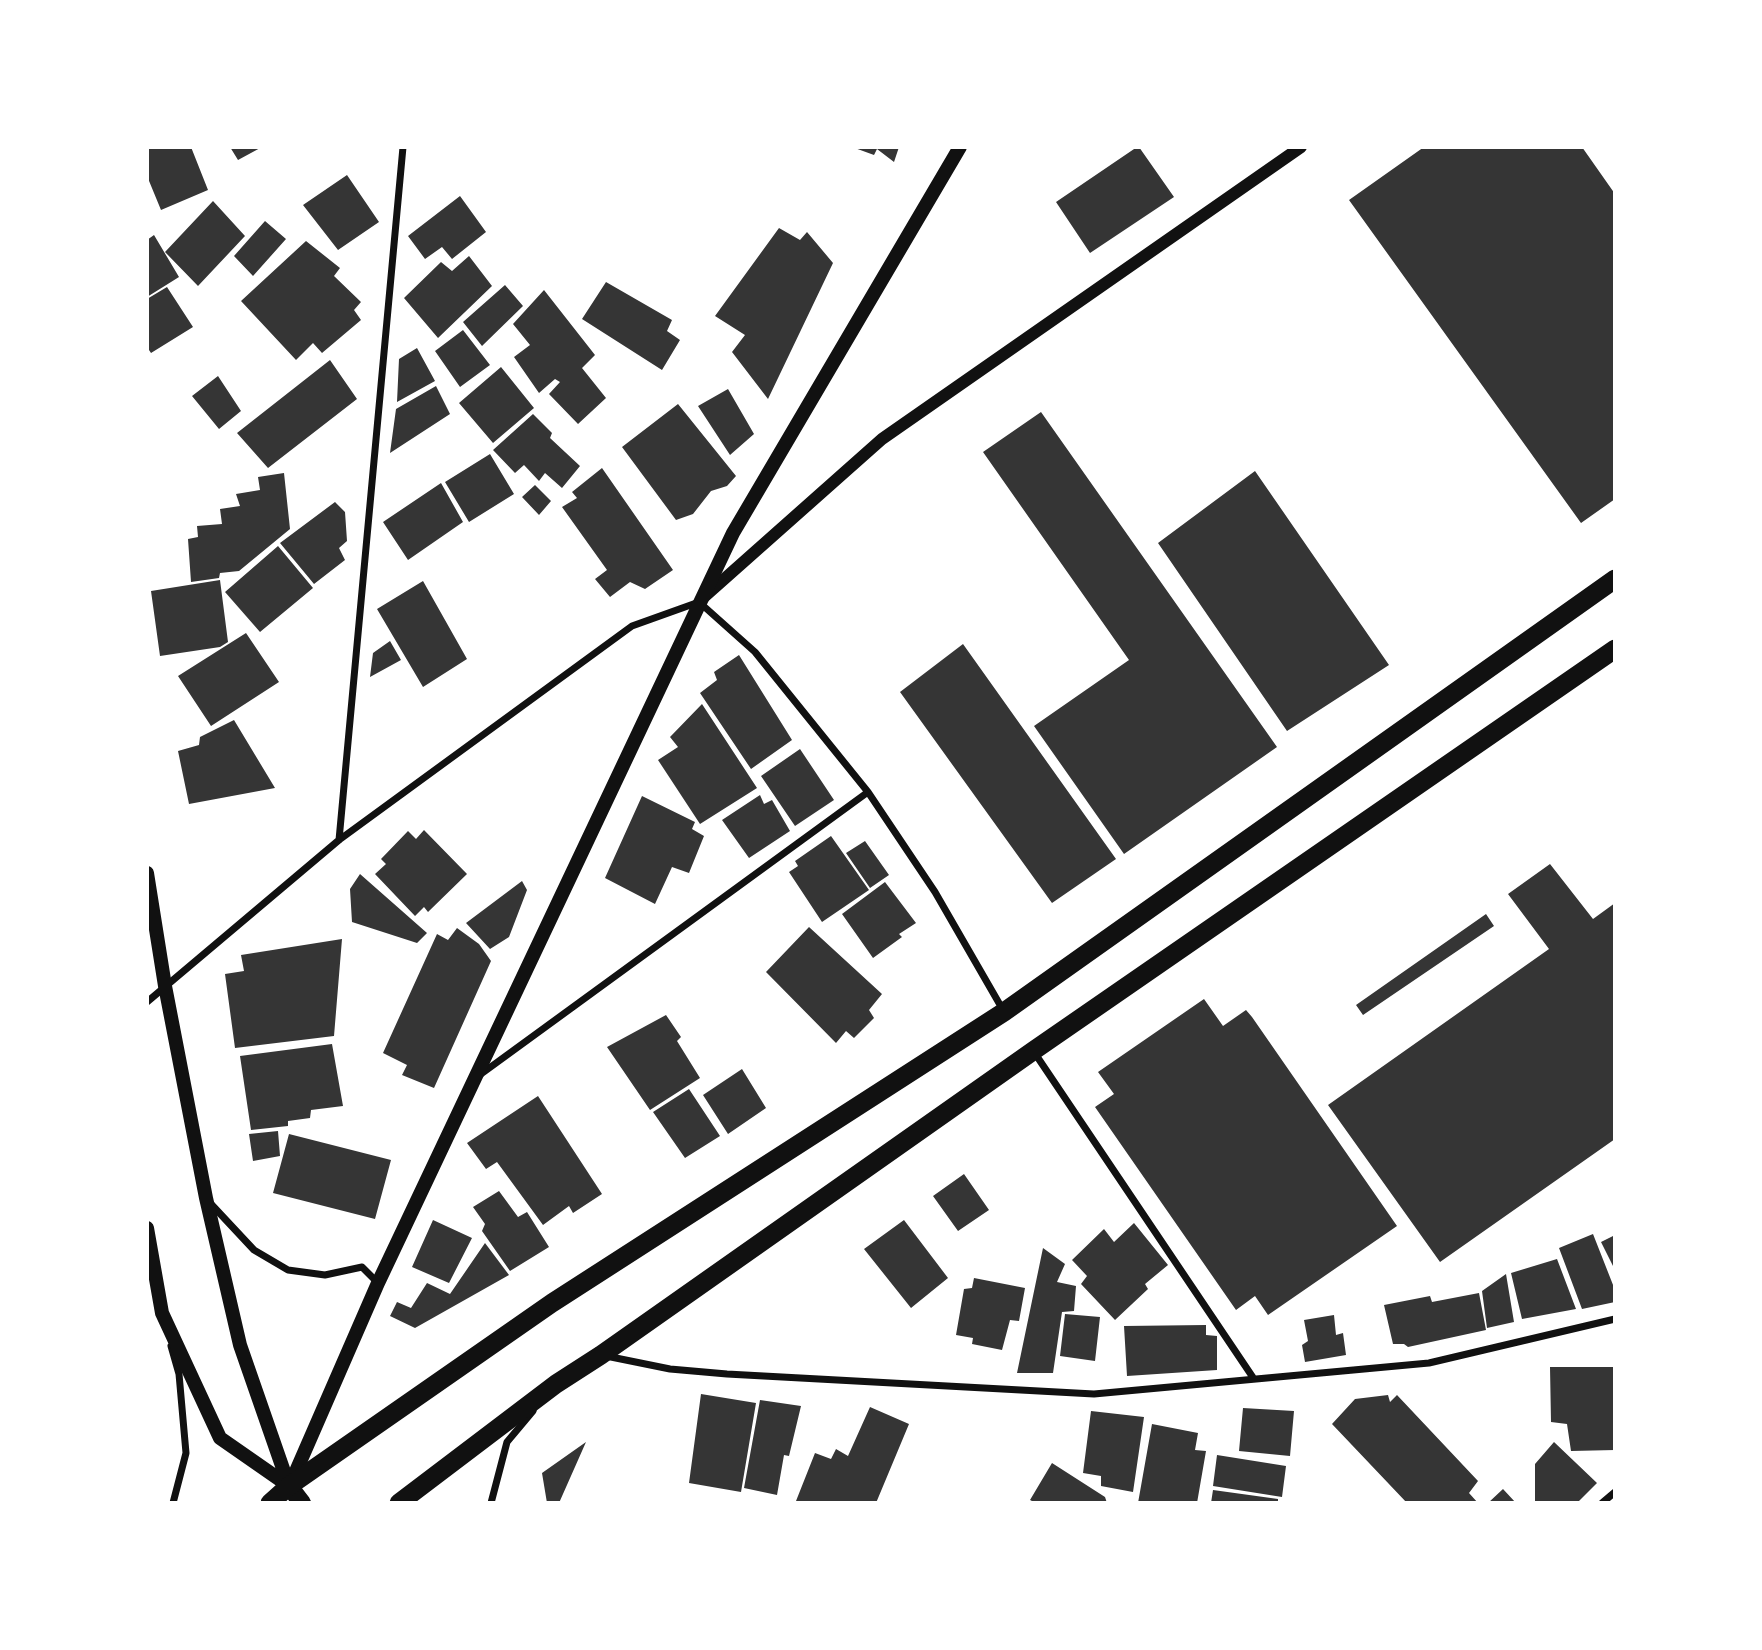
<!DOCTYPE html>
<style>
body{margin:0}
#map{position:relative;width:1762px;height:1650px;overflow:hidden;background:#fff;font-family:"Source Sans 3",sans-serif}
canvas{display:block}
.frame{position:absolute;inset:0;border:149px solid #fff;pointer-events:none}
</style>
<div id="map">
<canvas width="1762" height="1650"></canvas>
<div class="frame"></div>
</div>
<script>
const c = document.querySelector('canvas').getContext('2d');
c.lineJoin = 'round';
function paint(path, color) { c.fillStyle = color; c.fill(path, 'evenodd'); }
const toPath = rows => new Path2D(rows.map(r => 'M' + r).join(''));
function trace(path, color, width, dash) { c.strokeStyle = color; c.lineWidth = width; c.lineCap = dash ? 'butt' : 'round'; c.setLineDash(dash || []); c.stroke(path); }
paint(toPath([
 [147,147,191,147,208,190,161,210,147,176],
 [230,147,262,147,238,160],
 [852,147,899,147,894,162,877,149,874,155],
 [1137,147,1139,147,1174,197,1090,253,1056,202],
 [1424,147,1582,147,1615,194,1615,499,1581,523,1349,200],
 [347,175,379,222,338,250,303,205],
 [460,196,486,232,452,259,442,247,425,259,408,236],
 [213,201,245,236,198,286,165,252],
 [265,221,286,239,253,276,234,256],
 [779,228,800,240,807,232,833,263,768,399,732,352,745,335,715,316],
 [154,235,179,277,147,297,147,240],
 [306,241,340,268,334,276,361,302,354,310,361,320,322,353,313,343,296,360,241,301],
 [469,256,492,286,438,338,404,298,441,262,452,271],
 [606,282,672,320,667,331,680,340,662,370,582,319],
 [505,285,523,306,482,346,463,322],
 [167,287,193,327,151,353,147,347,147,299],
 [544,290,595,355,582,368,606,398,578,424,549,394,560,382,555,379,539,393,514,357,530,345,513,324],
 [463,330,490,365,460,387,435,351],
 [417,348,435,381,397,402,399,359],
 [330,360,357,399,268,468,237,433],
 [501,367,534,408,493,443,459,403],
 [218,376,241,411,219,429,192,396],
 [436,386,450,414,390,453,396,409],
 [728,389,754,434,730,455,698,406],
 [678,404,736,476,727,486,711,491,693,514,676,520,622,447],
 [1041,412,1277,747,1124,854,1034,726,1129,660,983,452],
 [533,414,552,433,550,438,580,466,562,488,545,473,539,481,524,465,515,473,493,450],
 [490,454,514,494,469,522,445,482],
 [602,468,673,570,645,589,630,582,610,597,595,579,607,570,562,507,577,498,572,492],
 [1255,471,1389,665,1287,731,1158,543],
 [284,473,290,529,239,571,220,573,219,578,191,582,188,539,198,537,197,526,222,524,220,509,240,506,236,494,260,490,258,477],
 [441,483,463,522,408,560,383,522],
 [535,485,551,501,539,515,522,497],
 [335,502,345,512,347,541,339,548,345,560,314,584,280,543],
 [278,546,313,588,260,632,225,592],
 [220,580,228,642,220,647,160,656,151,591],
 [423,581,467,659,423,687,377,609],
 [246,633,279,682,211,726,178,676],
 [390,641,401,660,370,677,373,653],
 [963,644,1116,859,1052,903,900,692],
 [739,655,792,740,751,769,700,693,717,680,714,672],
 [702,704,757,788,700,824,658,760,678,747,670,737],
 [234,720,275,788,189,804,178,751,199,745,200,737],
 [800,749,834,800,795,826,761,776],
 [760,795,764,804,772,800,790,831,749,858,722,820],
 [642,796,695,822,692,829,704,836,689,873,672,867,655,904,605,878],
 [424,830,467,874,428,912,424,907,415,916,375,874,386,864,381,859,408,831,416,839],
 [831,836,869,890,822,922,789,872,798,866,795,861],
 [865,841,889,875,870,888,846,853],
 [1550,864,1593,919,1615,903,1615,1139,1440,1262,1328,1105,1549,949,1508,894],
 [360,874,427,933,417,943,352,922,350,889],
 [522,881,527,890,509,937,490,949,466,923],
 [885,882,916,923,899,934,902,937,873,958,842,914],
 [1486,914,1494,926,1363,1015,1356,1005],
 [809,927,882,994,869,1010,874,1018,854,1038,846,1031,836,1043,766,972],
 [457,928,479,944,491,961,434,1088,402,1075,407,1065,383,1053,437,934,448,940],
 [342,939,334,1036,235,1048,225,974,244,971,241,955],
 [1204,999,1223,1026,1246,1010,1252,1017,1397,1226,1268,1315,1255,1296,1236,1310,1095,1107,1114,1094,1098,1072],
 [666,1015,681,1037,677,1041,700,1078,650,1110,607,1047],
 [332,1044,343,1106,311,1110,310,1118,288,1121,288,1126,251,1130,240,1056],
 [742,1069,766,1108,728,1134,703,1095],
 [689,1089,720,1136,685,1158,653,1112],
 [538,1096,602,1194,573,1213,569,1206,543,1225,497,1162,486,1169,467,1143],
 [278,1131,280,1156,253,1161,249,1134],
 [289,1134,391,1160,375,1219,273,1193],
 [964,1174,989,1210,958,1231,933,1196],
 [499,1191,518,1217,527,1212,549,1247,510,1271,482,1231,485,1224,473,1207],
 [433,1220,472,1238,449,1283,412,1267],
 [904,1220,948,1278,911,1308,864,1249],
 [1134,1223,1168,1265,1145,1284,1148,1289,1115,1320,1081,1284,1087,1276,1072,1260,1104,1229,1114,1242],
 [1593,1234,1615,1290,1615,1302,1582,1309,1559,1248],
 [1615,1235,1615,1270,1601,1242],
 [485,1243,509,1275,415,1328,390,1316,397,1302,411,1308,427,1283,450,1294],
 [1043,1248,1065,1264,1057,1282,1076,1286,1074,1311,1062,1312,1053,1373,1017,1373],
 [1557,1259,1576,1309,1522,1319,1511,1273],
 [1506,1274,1514,1322,1487,1328,1482,1291],
 [974,1278,1025,1288,1019,1321,1010,1320,1002,1350,972,1344,973,1338,956,1335,964,1289,972,1288],
 [1479,1293,1486,1330,1408,1347,1404,1344,1393,1344,1384,1305,1430,1296,1432,1302],
 [1065,1314,1100,1317,1095,1361,1060,1356],
 [1334,1315,1336,1335,1343,1333,1346,1355,1305,1362,1302,1345,1308,1341,1304,1320],
 [1206,1325,1206,1335,1217,1336,1217,1370,1127,1376,1124,1326],
 [1550,1367,1615,1367,1615,1450,1571,1451,1567,1424,1551,1422],
 [701,1394,756,1403,741,1492,689,1483],
 [1388,1395,1390,1402,1397,1395,1478,1481,1469,1493,1478,1503,1407,1503,1332,1424,1355,1399],
 [760,1400,801,1406,789,1456,784,1455,777,1495,744,1488],
 [870,1407,909,1424,876,1503,802,1503,796,1501,815,1453,831,1459,836,1449,848,1456],
 [1243,1408,1294,1411,1290,1456,1239,1451],
 [1091,1411,1144,1417,1133,1492,1101,1486,1101,1476,1083,1473],
 [1152,1424,1198,1433,1195,1450,1206,1451,1197,1503,1138,1503],
 [586,1442,559,1503,547,1503,542,1473],
 [1554,1442,1597,1483,1577,1503,1535,1502,1535,1464],
 [1217,1455,1286,1466,1282,1497,1213,1486],
 [1052,1463,1105,1497,1107,1503,1036,1503,1030,1500],
 [1503,1489,1516,1503,1488,1503],
 [1213,1490,1278,1499,1278,1503,1211,1503]
]), '#353535');
trace(toPath([
 [339,840,403,147],
 [147,1002,339,840,632,626,699,602,755,652,868,792,935,892,1003,1010],
 [1034,1052,1254,1379],
 [481,1074,868,792],
 [211,1204,254,1250,288,1270,325,1275,362,1267,378,1283],
 [171,1346,179,1374,186,1453,173,1503],
 [606,1356,670,1369,727,1374,1094,1394,1429,1363,1615,1319],
 [491,1503,507,1442,533,1411],
 [1602,1503,1615,1492]
]), '#111', 7);
trace(toPath([
 [704,597,882,439,1301,147]
]), '#111', 12);
trace(toPath([
 [147,873,165,986,206,1198,240,1345,289,1486],
 [147,1228,162,1313,220,1438,289,1486],
 [290,1485,378,1283,733,533,960,147]
]), '#111', 14);
trace(toPath([
 [289,1486,302,1503]
]), '#111', 18);
trace(toPath([
 [270,1503,289,1486,552,1303,1004,1012,1615,579],
 [399,1503,556,1384,601,1355,1033,1051,1615,649]
]), '#111', 19);
</script>
